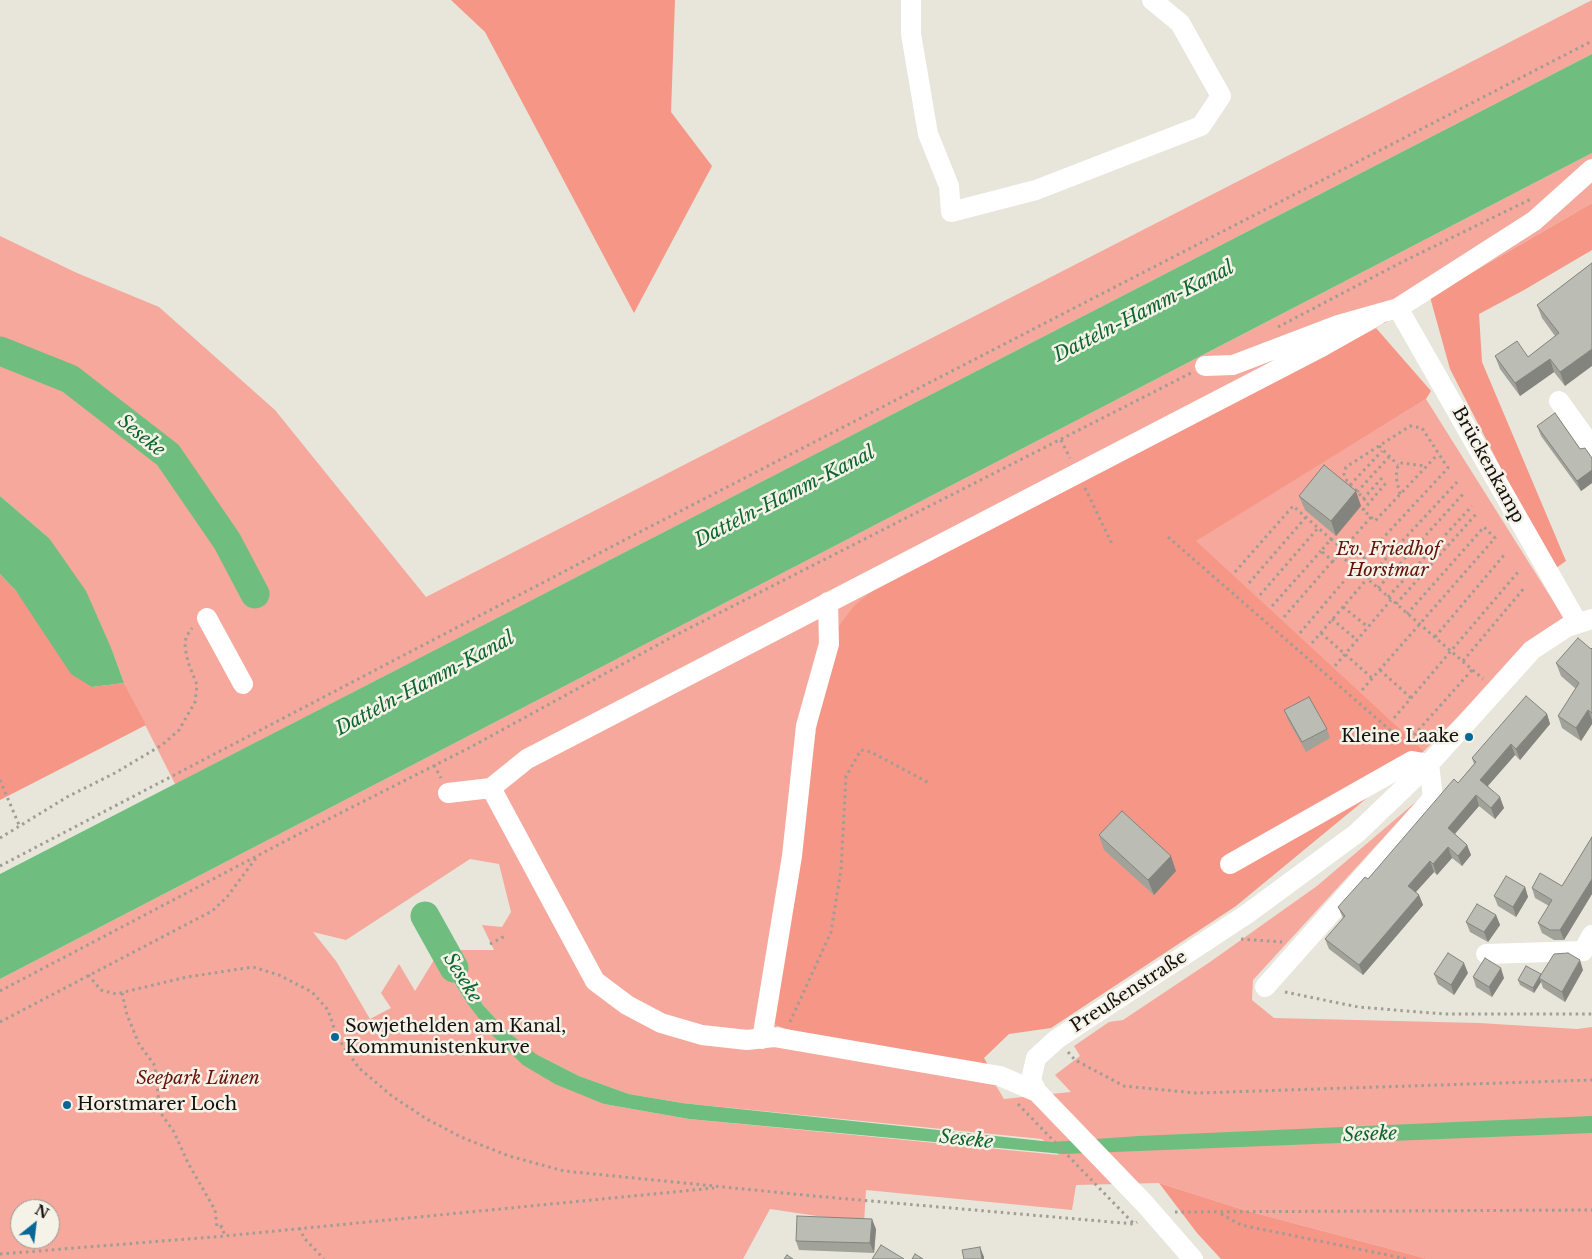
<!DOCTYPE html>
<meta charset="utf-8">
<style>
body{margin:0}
#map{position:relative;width:1592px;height:1259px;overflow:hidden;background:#e8e5db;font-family:"Libre Baskerville",serif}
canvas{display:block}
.north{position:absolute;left:10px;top:1199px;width:50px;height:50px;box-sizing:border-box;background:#f5f2e8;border:1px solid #9a9891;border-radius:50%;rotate:29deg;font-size:14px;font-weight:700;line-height:20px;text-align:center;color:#12110e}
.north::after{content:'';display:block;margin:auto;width:18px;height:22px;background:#076796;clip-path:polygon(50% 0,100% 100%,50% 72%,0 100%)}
</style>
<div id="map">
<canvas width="1592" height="1259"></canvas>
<div class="north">N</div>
</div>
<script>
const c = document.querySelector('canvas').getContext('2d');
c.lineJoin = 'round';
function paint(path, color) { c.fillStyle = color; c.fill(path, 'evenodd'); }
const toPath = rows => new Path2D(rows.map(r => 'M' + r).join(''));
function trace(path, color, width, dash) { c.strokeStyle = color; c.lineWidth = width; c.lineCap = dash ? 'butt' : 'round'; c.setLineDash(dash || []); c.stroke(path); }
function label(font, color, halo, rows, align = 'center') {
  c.font = font + ' "Libre Baskerville",serif'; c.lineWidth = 5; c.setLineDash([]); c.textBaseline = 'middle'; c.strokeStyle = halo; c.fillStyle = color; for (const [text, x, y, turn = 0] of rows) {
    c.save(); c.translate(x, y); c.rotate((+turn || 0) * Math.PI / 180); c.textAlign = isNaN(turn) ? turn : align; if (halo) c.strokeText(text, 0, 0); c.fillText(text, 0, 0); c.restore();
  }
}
paint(toPath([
 [1592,0,1592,54,175,784,124,683,112,650,49,538,0,496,0,236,77,273,159,307,275,410,426,597],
 [1592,153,1592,203,1376,328,1086,474,835,631,816,729,772,1022,777,1026,773,1042,992,1079,1004,1099,1071,1092,1055,1075,1080,1056,1074,1046,1109,1022,1123,1020,1210,962,1317,886,1418,800,1253,980,1252,1000,1274,1018,1479,1023,1577,1029,1592,1027,1592,1259,1428,1259,1244,1210,1159,1183,1076,1185,1072,1210,866,1190,864,1223,770,1209,743,1259,0,1259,0,979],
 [470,859,499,864,511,912,502,927,482,925,494,950,450,950,483,1005,507,1031,536,1054,579,1076,629,1094,682,1103,1042,1139,1059,1155,689,1119,604,1104,467,1003,437,955,415,991,399,964,381,993,391,1008,370,1019,336,961,313,932,346,940],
 [20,1209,50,1209,50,1239,20,1239],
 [1426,399,1565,620,1531,643,1424,751,1195,541]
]), '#f5a89b');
paint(toPath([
 [451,0,675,0,671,112,712,166,634,313,485,32],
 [1592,203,1592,250,1524,290,1479,314,1482,362,1566,561,1553,570,1450,369,1430,297],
 [1376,328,1431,391,1426,399,1196,541,1424,751,1236,906,1051,1028,1009,1034,984,1058,991,1070,802,1034,777,1026,772,1022,816,729,835,631,854,606,886,580,1086,474],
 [0,574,16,591,92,687,124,683,146,725,0,800],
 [1159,1183,1244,1210,1428,1259,1221,1259,1197,1233]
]), '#f59686');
paint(toPath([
 [1592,54,1592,153,0,979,0,874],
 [0,496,49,538,86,591,112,650,124,683,92,687,71,674,16,591,0,574],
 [437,932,483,1005,507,1031,536,1054,579,1076,629,1094,682,1103,1052,1142,1139,1136,1592,1116,1592,1133,1063,1154,689,1119,604,1104,555,1084,523,1065,491,1034,467,1003,437,955,438,949,430,935]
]), '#6fbe80');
trace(toPath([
 [0,351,70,379,168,455,227,541,255,594],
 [425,916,454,968]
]), '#6fbe80', 29);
trace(toPath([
 [1278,327,1402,262,1531,199],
 [1061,440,1070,458],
 [1379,446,1398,465],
 [1350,485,1382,451],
 [1085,488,1112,544],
 [1357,492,1389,457],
 [1400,494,1396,477,1398,465,1402,463,1426,466],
 [1363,499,1382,478],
 [1371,517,1375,521,1438,454],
 [1168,537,1406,744],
 [1340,555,1483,679],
 [1334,562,1321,551,1331,539,1344,550],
 [1235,572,1293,506,1331,539],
 [1249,583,1306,517],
 [1378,588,1464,493],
 [1260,595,1318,528],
 [1388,597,1472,506],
 [1396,604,1477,513],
 [1272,606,1321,551],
 [1343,607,1368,627],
 [1284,617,1371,517,1363,510,1386,483],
 [1332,619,1357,640],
 [1300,633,1355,568,1448,468,1422,428,1410,426,1346,467,1344,474,1347,481,1368,503],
 [1321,633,1372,678],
 [1435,637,1505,554],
 [1312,643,1367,579,1457,482],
 [1463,661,1525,587],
 [1335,666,1391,600],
 [1380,670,1411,698],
 [1362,690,1495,538,1484,527,1407,614],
 [1394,718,1518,572],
 [1414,735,1472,670],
 [434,765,441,778],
 [0,780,19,825],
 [0,838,67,797,115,773,162,745,179,730,195,702,197,685,188,662,185,647,186,637,192,628],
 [0,866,634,535,1592,41],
 [1241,939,1282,942],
 [490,944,507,935],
 [88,975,101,990,116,994,187,977,253,967,279,975,312,992,328,1010,337,1037,359,1068,392,1096,425,1118,461,1137,509,1156,564,1171,814,1196,1134,1224,1137,1222],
 [0,991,295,836,469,748,672,637,1191,373],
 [1285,992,1358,1007,1444,1014,1592,1014],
 [122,993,127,1015,139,1044,155,1066,160,1112,174,1132,188,1163,215,1210,217,1227,222,1227],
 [0,1022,212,911,227,897,256,858],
 [790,1022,831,932,841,870,846,776,861,750,871,752,931,784],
 [1068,1052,1075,1060,1124,1086,1196,1093,1592,1080],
 [1018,1104,1134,1224],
 [1175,1212,1592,1210],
 [1221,1214,1241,1225,1407,1259],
 [221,1225,225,1236],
 [299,1228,305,1239,324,1259],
 [0,1254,225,1236,714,1188]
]), '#9f9d95', 3, [2.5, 4]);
trace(toPath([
 [911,0,911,34,928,134,949,186,951,212,1036,190,1201,126,1221,96,1180,23,1152,0],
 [1398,308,1577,622],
 [1205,366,1233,365,1338,325,1398,308,1534,221,1592,169],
 [1559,401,1592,447],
 [207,618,243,684],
 [491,788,527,759,1323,346,1378,315],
 [448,793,491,788,595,981,627,1005,661,1023,702,1035,747,1040,774,1037,1000,1076,1037,1092],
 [1230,864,1412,761,1429,764,1433,798,1265,987],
 [1486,954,1583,951,1592,935],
 [762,1039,792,856,806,726,829,644,828,602],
 [1193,1259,1145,1204,1037,1092,1031,1080,1036,1058,1057,1039,1247,914,1357,833,1429,764,1532,650,1567,627,1592,619]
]), '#fff', 20);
paint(toPath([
 [1592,263,1565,386,1554,372,1520,396,1500,369,1495,356,1528,357,1555,336,1542,318,1537,305],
 [1537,426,1580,449,1592,458,1592,483,1581,491,1541,436],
 [1299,496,1361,506,1336,536,1305,510],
 [1592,648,1592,724,1581,741,1562,728,1558,716,1576,689,1561,676,1556,663,1591,649],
 [1284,710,1327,729,1330,738,1306,752,1288,720],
 [1547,714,1550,724,1520,760,1515,755,1488,786,1504,808,1495,819,1479,806,1455,834,1467,845,1471,855,1462,866,1452,858,1437,875,1434,872,1416,892,1419,895,1423,905,1363,975,1329,949,1325,939,1343,918,1338,907,1368,879,1458,783,1474,764,1472,758],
 [1099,835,1176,871,1154,895,1104,850],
 [1592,837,1592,894,1564,940,1554,940,1542,933,1538,923,1549,906,1535,898,1532,888,1562,886],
 [1525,887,1528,897,1516,917,1498,906,1494,896],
 [1496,915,1500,925,1488,942,1470,932,1466,922],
 [1583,970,1565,1002,1543,988,1541,982,1534,993,1520,985,1518,980,1541,976],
 [1468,973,1454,995,1438,984,1434,974],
 [1473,977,1504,978,1492,997,1476,987],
 [876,1229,874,1253,799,1250,796,1241]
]), '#a1a39b');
paint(toPath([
 [1592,349,1592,366,1565,386,1560,372],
 [1550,359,1554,372,1520,396,1515,383],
 [1592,470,1592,483,1581,491,1577,481],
 [1356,491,1361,506,1336,536,1331,521],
 [1588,710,1592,720,1592,724,1581,741,1576,728],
 [1547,714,1550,724,1520,760,1516,749],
 [1511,744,1515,755,1484,790,1480,780],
 [1476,795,1479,806,1451,838,1448,828],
 [1500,797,1504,808,1495,819,1491,808],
 [1467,845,1471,855,1462,866,1458,856],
 [1448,847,1452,858,1437,875,1433,864],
 [1171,856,1176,871,1154,895,1148,880],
 [1430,861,1434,872,1412,896,1408,886],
 [1592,879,1592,894,1564,940,1560,930],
 [1525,887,1528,897,1516,917,1513,907],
 [1419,895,1423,905,1363,975,1359,965],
 [1496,915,1500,925,1488,942,1484,932],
 [1580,960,1583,970,1565,1002,1562,992],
 [1464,963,1468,973,1454,995,1451,985],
 [1501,968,1504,978,1492,997,1489,987],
 [1541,974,1542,979,1539,978,1541,982,1534,993,1533,988],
 [872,1219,876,1229,874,1253,870,1243],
 [980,1247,984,1257,984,1259,982,1259]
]), '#83847e');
const building = toPath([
 [1592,263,1592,349,1560,372,1550,359,1515,383,1495,356,1517,341,1528,357,1559,333,1537,305,1592,263],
 [1555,413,1580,449,1585,448,1592,458,1592,470,1577,481,1537,426,1555,413],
 [1324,465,1356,491,1331,521,1299,496,1324,465],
 [1578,638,1591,649,1592,648,1592,713,1588,710,1576,728,1558,716,1579,683,1556,663,1578,638],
 [1526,696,1547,714,1516,749,1511,744,1480,780,1500,797,1491,808,1476,795,1448,828,1467,845,1458,856,1448,847,1433,864,1430,861,1408,886,1419,895,1359,965,1325,939,1345,916,1338,907,1365,877,1368,879,1454,779,1458,783,1476,762,1472,758,1526,696],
 [1309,697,1327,729,1302,742,1284,710,1309,697],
 [1122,811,1171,856,1148,880,1099,835,1122,811],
 [1592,837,1592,879,1560,930,1550,930,1538,923,1552,900,1532,888,1540,873,1562,886,1592,837],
 [1506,876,1525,887,1513,907,1494,896,1506,876],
 [1477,904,1496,915,1484,932,1466,922,1477,904],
 [1448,953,1464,963,1451,985,1434,974,1448,953],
 [1568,953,1580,960,1562,992,1539,978,1554,954,1568,953],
 [1485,958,1501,968,1489,987,1473,977,1485,958],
 [1526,966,1541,974,1533,988,1518,980,1526,966],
 [797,1216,872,1219,870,1243,796,1241,797,1216],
 [881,1245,904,1259,872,1259,881,1245],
 [980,1247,982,1259,964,1259,962,1250,980,1247],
 [915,1254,923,1259,912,1259,915,1254],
 [787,1255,793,1259,784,1259,787,1255]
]);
paint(building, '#bbbdb4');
trace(building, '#83847e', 1);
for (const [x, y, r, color] of [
 [1469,737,5,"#076796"],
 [335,1037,5,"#076796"],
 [67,1105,5,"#076796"]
]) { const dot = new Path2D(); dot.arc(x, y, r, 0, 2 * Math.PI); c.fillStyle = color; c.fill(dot); trace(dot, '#f5f2e8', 2); }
label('18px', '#12110e', '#f5f2e8', [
 ["Brückenkamp",1488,465,61],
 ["Preußenstraße",1129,992,-33]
]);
label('italic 18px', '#651109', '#f5f2e8', [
 ["Ev. Friedhof",1388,550],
 ["Horstmar",1388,571],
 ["Seepark Lünen",198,1079]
]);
label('18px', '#12110e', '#f5f2e8', [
 ["Kleine Laake",1459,737,"right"],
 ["Sowjethelden am Kanal,",345,1027],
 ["Kommunistenkurve",345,1048],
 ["Horstmarer Loch",77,1105]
], 'left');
label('italic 19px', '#0c652d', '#f5f2e8', [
 ["Datteln-Hamm-Kanal",1144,312,-27],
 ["Seseke",141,436,39],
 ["Datteln-Hamm-Kanal",785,497,-27],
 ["Datteln-Hamm-Kanal",425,684,-28],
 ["Seseke",462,978,58],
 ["Seseke",1370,1135,-2],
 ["Seseke",966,1140,6]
]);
</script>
